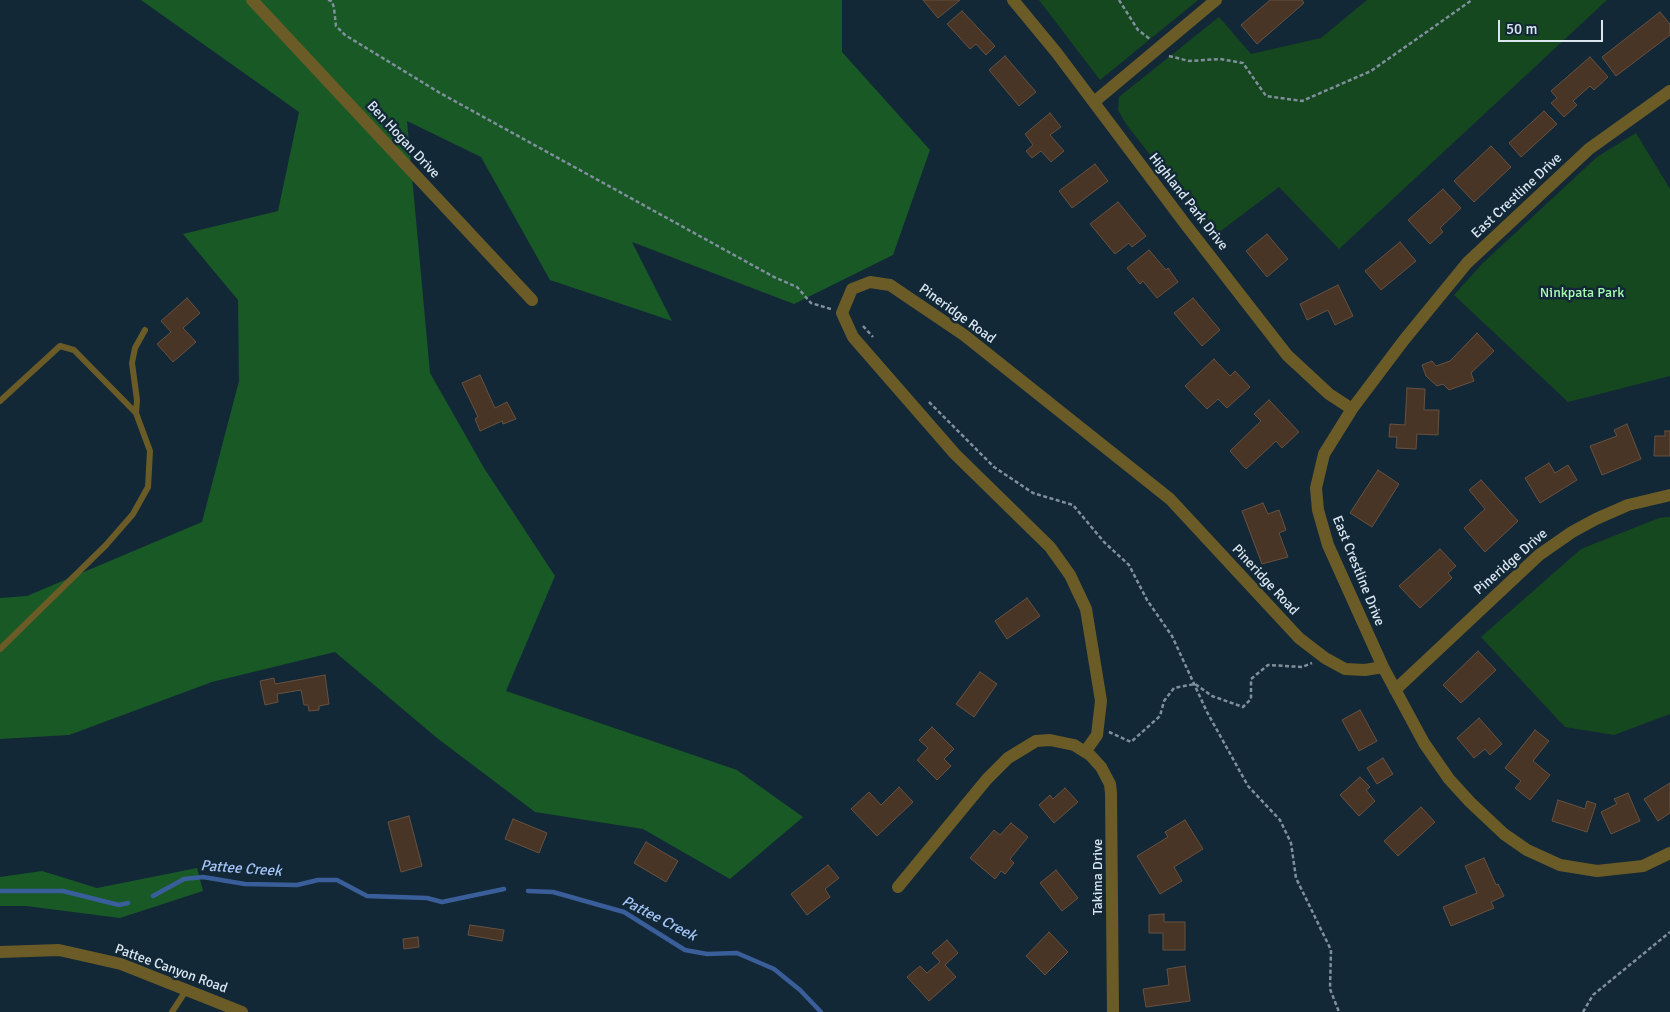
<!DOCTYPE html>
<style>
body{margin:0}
#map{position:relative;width:1670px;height:1012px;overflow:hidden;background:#132837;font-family:Signika,sans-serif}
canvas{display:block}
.scale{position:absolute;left:1498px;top:20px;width:105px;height:22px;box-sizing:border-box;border:2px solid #dae7f1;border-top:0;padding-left:6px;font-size:15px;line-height:18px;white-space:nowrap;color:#dae7f1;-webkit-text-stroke:4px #132837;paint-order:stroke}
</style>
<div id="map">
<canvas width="1670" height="1012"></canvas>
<div class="scale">50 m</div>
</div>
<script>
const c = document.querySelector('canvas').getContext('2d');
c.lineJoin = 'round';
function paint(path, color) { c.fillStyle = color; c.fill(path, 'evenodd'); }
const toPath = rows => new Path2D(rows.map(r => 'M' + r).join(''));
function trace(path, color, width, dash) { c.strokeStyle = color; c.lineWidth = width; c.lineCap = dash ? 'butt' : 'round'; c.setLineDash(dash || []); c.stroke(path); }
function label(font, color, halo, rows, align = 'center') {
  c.font = font + ' Signika,sans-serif'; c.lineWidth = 5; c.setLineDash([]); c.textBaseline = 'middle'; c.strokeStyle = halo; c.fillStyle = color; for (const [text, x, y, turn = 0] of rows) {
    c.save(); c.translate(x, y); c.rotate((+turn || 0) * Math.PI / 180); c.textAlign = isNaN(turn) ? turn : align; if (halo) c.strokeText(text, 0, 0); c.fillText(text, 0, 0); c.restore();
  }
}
paint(toPath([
 [1039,0,1198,0,1100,80],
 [1367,0,1607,0,1339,249,1279,187,1214,236,1126,124,1118,110,1119,97,1219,17,1251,54,1321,38],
 [1636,133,1670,189,1670,376,1568,402,1454,295,1483,263,1597,157],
 [1670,517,1670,714,1614,735,1565,727,1481,637,1581,549,1659,518]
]), '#16481f');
paint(toPath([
 [141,0,842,0,842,52,930,150,893,255,794,304,632,242,672,321,550,280,481,157,407,121,430,373,484,468,555,576,506,691,737,770,803,817,730,879,643,829,535,812,437,738,335,652,212,682,69,735,0,739,0,598,27,596,202,522,239,381,238,300,183,234,278,211,299,112],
 [197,868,203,891,120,918,26,906,0,906,0,877,42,871,97,888]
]), '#185926');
trace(toPath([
 [0,891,63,891,119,905,128,903],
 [528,891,553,892,624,912,685,950,707,954,737,953,774,969,800,990,821,1012],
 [153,896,184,879,203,877,245,884,297,885,318,880,337,880,367,896,427,898,442,902,504,889]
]), '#3a5e9a', 4.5);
const building = toPath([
 [923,0,960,0,938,18,923,0],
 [1270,0,1302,0,1304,3,1257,44,1241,25,1270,0],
 [962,11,995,46,986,55,976,44,970,49,947,24,962,11],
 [1660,12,1670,24,1670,35,1616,76,1602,57,1660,12],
 [1005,56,1036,92,1019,106,989,70,1005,56],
 [1590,57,1608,77,1594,90,1590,86,1573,101,1577,105,1564,117,1551,103,1557,98,1551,91,1590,57],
 [1544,111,1557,124,1521,157,1509,143,1544,111],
 [1050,113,1061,127,1050,135,1064,151,1051,162,1041,151,1032,158,1026,151,1033,145,1025,134,1050,113],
 [1491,146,1511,167,1474,202,1454,181,1491,146],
 [1095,164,1108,181,1072,208,1059,191,1095,164],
 [1443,189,1461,208,1440,228,1443,232,1430,244,1408,220,1443,189],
 [1118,202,1146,236,1132,247,1129,243,1115,254,1090,224,1118,202],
 [1267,234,1288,259,1267,277,1246,251,1267,234],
 [1400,242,1416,261,1381,290,1365,271,1400,242],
 [1149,250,1166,270,1168,268,1178,282,1157,298,1143,281,1140,284,1127,268,1149,250],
 [1338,285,1353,316,1335,325,1328,310,1307,320,1300,304,1338,285],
 [187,298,200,313,183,328,196,342,173,362,157,344,171,332,161,321,187,298],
 [1193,298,1220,330,1202,346,1174,313,1193,298],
 [1477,333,1494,351,1471,373,1474,381,1449,390,1443,384,1437,386,1426,376,1422,365,1432,361,1436,366,1450,361,1477,333],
 [1214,359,1230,376,1235,371,1250,387,1227,408,1218,399,1207,409,1185,386,1214,359],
 [480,375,495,408,507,402,516,419,503,424,502,421,480,431,475,419,478,417,462,383,480,375],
 [1407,388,1425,389,1424,410,1439,410,1438,435,1417,434,1416,449,1396,448,1397,437,1389,437,1390,424,1405,425,1407,388],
 [1269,400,1299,432,1282,448,1276,441,1246,469,1230,451,1261,421,1254,414,1269,400],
 [1627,424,1641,459,1602,475,1590,446,1617,436,1614,430,1627,424],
 [1665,431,1670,431,1670,456,1654,456,1655,436,1665,436,1665,431],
 [1549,463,1555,473,1568,465,1577,480,1540,503,1525,478,1549,463],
 [1378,470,1399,484,1372,527,1350,513,1378,470],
 [1481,480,1518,521,1485,552,1464,528,1485,509,1469,490,1481,480],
 [1263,503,1268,514,1279,510,1286,530,1279,533,1288,557,1262,564,1242,511,1263,503],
 [1440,549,1456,566,1448,573,1452,578,1420,608,1399,586,1440,549],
 [1027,598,1040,616,1007,639,995,621,1027,598],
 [1478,651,1496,670,1461,703,1443,685,1478,651],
 [980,672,997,684,974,717,956,704,980,672],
 [325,675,329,704,319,706,319,710,309,711,308,705,304,705,301,690,277,694,278,702,265,705,260,681,274,678,275,684,325,675],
 [1360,710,1377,741,1359,751,1342,720,1360,710],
 [1479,718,1502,744,1490,755,1485,749,1474,758,1457,738,1479,718],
 [932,727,954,749,944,759,951,766,937,780,917,760,928,748,919,740,932,727],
 [1535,730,1549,741,1533,761,1550,775,1530,800,1515,788,1521,781,1505,768,1535,730],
 [1383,758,1393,774,1377,784,1367,768,1383,758],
 [1360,777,1370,787,1366,790,1375,801,1359,816,1340,795,1360,777],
 [1670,783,1670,813,1658,821,1644,799,1670,783],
 [899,787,913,802,877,836,851,809,869,792,881,805,899,787],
 [1065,788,1078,802,1054,823,1039,805,1050,795,1053,799,1065,788],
 [1628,793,1640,821,1611,834,1601,812,1617,804,1614,799,1628,793],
 [1558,800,1585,809,1587,801,1596,804,1587,832,1552,821,1558,800],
 [1421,807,1435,822,1398,856,1384,841,1421,807],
 [409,816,422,866,401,872,388,822,409,816],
 [513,819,547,833,539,853,505,839,513,819],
 [1185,820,1203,849,1174,867,1182,881,1160,894,1137,856,1168,837,1165,832,1185,820],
 [1011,823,1028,837,1010,859,1014,863,1005,874,1001,871,995,879,970,858,994,830,1000,835,1011,823],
 [646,842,678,861,666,882,634,863,646,842],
 [1484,858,1496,885,1498,884,1504,896,1491,902,1494,908,1451,926,1443,907,1477,893,1465,866,1484,858],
 [828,865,839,878,825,889,830,897,807,915,791,894,828,865],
 [1056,870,1078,898,1062,911,1040,883,1056,870],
 [1164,914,1164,922,1185,922,1185,950,1163,950,1163,933,1149,933,1149,915,1164,914],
 [470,925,504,930,502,941,468,935,470,925],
 [1049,932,1068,952,1045,975,1026,956,1049,932],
 [418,937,419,947,404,949,403,939,418,937],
 [947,940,958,953,945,965,956,977,929,1001,907,977,920,966,927,973,940,962,932,953,947,940],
 [1185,966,1190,1001,1146,1007,1143,989,1169,985,1167,969,1185,966]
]);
paint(building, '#493525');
trace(building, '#675140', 1);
trace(toPath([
 [328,0,332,1,334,8,336,26,345,35,440,93,774,277,797,287,811,303,831,309],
 [1119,0,1138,30,1150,39],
 [1169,56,1189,61,1220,59,1243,63,1266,96,1302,101,1371,71,1472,0],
 [863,326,873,337],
 [929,402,994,467,1033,493,1073,505,1104,542,1129,565,1147,600,1172,636,1207,712,1248,786,1280,820,1291,843,1296,878,1331,950,1330,989,1339,1012],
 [1109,732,1131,742,1160,716,1164,701,1174,688,1195,684,1212,696,1243,707,1251,699,1251,679,1268,665,1302,667,1312,663],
 [1583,1012,1593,995,1670,932]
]), '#7f909c', 2.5, [4, 2.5]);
trace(toPath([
 [0,401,60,346,74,350,136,413],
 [0,649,106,545,133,514,148,487,150,451,136,413,137,400,132,363,135,348,145,330],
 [172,1012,187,989]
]), '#6b5c27', 6);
trace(toPath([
 [252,0,532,300],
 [1013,0,1056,52,1186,225,1287,355,1329,394,1352,409],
 [1670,91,1589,149,1467,263,1404,340,1352,409,1324,454,1316,488,1318,510,1328,545,1383,667,1424,743,1449,779,1470,802,1504,834,1527,850,1560,865,1597,871,1643,866,1670,853],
 [1094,102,1216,0],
 [1395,690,1539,555,1572,532,1596,519,1628,505,1670,495],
 [1085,752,1097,735,1101,701,1086,609,1070,575,1050,547,955,454,853,337,842,313,852,289,870,282,890,285,964,335,1170,499,1299,638,1325,658,1345,669,1365,670,1383,667],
 [898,887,987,779,1008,758,1036,741,1050,740,1074,745,1090,755,1101,767,1110,784,1111,793,1113,1012]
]), '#6b5c27', 12);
trace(toPath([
 [0,952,59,950,121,964,242,1012]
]), '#6b5c27', 12);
label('14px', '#dae7f1', '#132837', [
 ["Ben Hogan Drive",403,140,47],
 ["East Crestline Drive",1517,196,-43],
 ["Highland Park Drive",1188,202,52],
 ["Pineridge Road",957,314,36],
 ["Pineridge Drive",1511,562,-41],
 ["East Crestline Drive",1358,571,68],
 ["Pineridge Road",1265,580,47],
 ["Takima Drive",1098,877,-90],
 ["Pattee Canyon Road",171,969,20]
]);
label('14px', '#a6fdb0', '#132837', [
 ["Ninkpata Park",1582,293]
]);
label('italic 15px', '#a4c4f7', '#132837', [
 ["Pattee Creek",241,869,4],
 ["Pattee Creek",659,919,27]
]);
</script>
